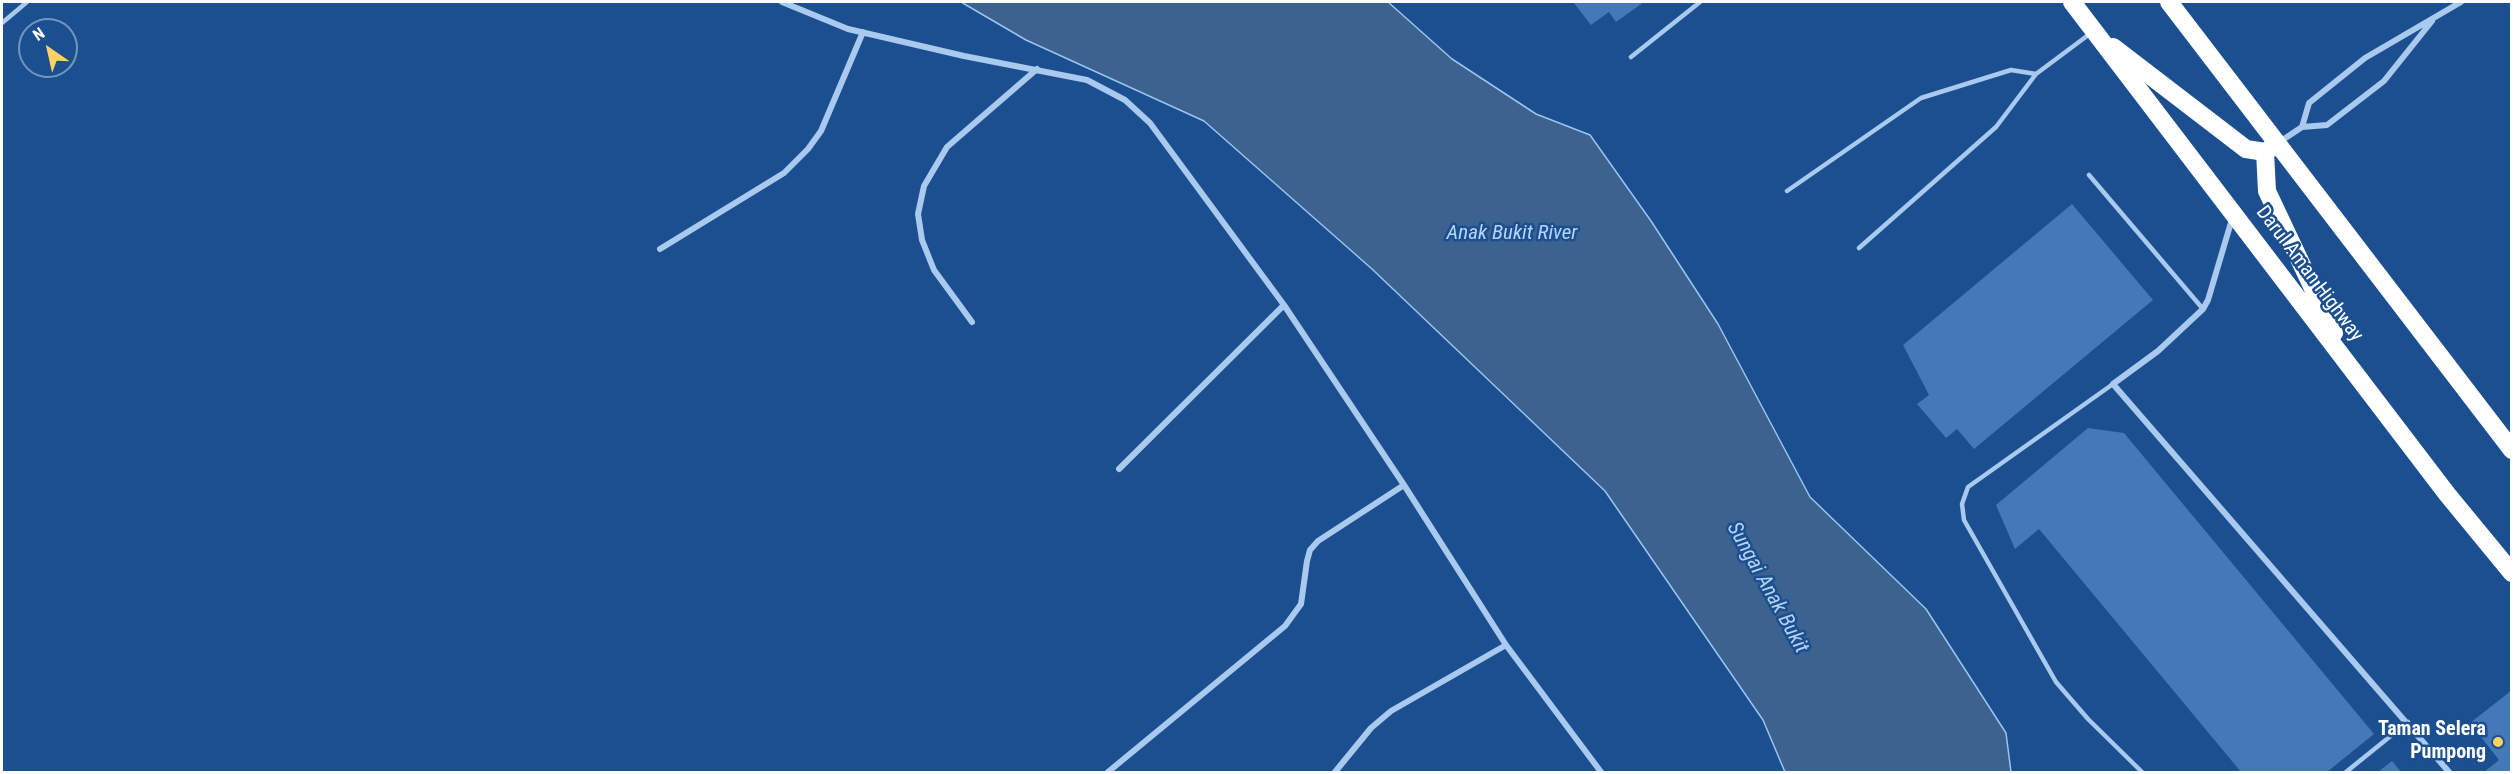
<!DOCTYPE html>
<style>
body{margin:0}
#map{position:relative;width:2513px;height:774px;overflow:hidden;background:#1b4f8f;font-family:"Roboto Condensed",sans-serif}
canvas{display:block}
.frame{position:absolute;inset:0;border:3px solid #fff;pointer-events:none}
.north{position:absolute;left:18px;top:18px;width:60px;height:60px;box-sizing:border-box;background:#1b4f8f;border:2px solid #7695bc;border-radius:50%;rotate:326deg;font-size:16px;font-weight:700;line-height:24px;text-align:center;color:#fff}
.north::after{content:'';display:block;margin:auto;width:21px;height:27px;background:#ffd166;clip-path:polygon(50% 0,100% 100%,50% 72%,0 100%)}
</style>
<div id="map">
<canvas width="2513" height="774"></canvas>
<div class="frame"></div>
<div class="north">N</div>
</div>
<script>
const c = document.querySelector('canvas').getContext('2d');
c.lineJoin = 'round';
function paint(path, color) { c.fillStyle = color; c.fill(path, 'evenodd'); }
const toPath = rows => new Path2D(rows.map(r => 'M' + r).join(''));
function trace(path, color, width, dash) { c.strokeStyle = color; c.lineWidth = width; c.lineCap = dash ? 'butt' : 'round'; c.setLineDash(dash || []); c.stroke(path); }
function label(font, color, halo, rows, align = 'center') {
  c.font = font + ' "Roboto Condensed",sans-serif'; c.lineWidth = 5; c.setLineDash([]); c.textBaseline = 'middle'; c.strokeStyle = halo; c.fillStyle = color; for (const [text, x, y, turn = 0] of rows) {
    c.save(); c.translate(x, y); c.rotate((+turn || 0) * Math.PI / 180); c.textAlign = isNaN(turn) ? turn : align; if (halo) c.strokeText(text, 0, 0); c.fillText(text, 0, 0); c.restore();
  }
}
const water = toPath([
 [961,2,1388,2,1452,59,1536,114,1590,135,1651,221,1718,324,1810,497,1926,609,2006,733,2011,772,1785,772,1763,720,1605,491,1372,269,1204,121,1026,40,961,2]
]);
paint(water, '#3c6290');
trace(water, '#9cc4f0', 1.5);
paint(toPath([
 [1573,2,1644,2,1616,22,1609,12,1591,25],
 [2072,204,2153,300,1974,449,1957,429,1946,438,1917,404,1929,395,1903,345],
 [2088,428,2124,433,2374,734,2327,772,2241,772,2039,529,2015,549,1996,505],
 [2512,690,2512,772,2484,772,2499,760,2470,723],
 [2392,761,2401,772,2378,772]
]), '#4478b7');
trace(toPath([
 [2,23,27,2],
 [1631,57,1700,2],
 [2089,175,2203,309],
 [1787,191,1921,98,2011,70,2036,74],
 [1859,248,1996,127,2036,74,2091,33],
 [2113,384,1968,487,1962,504,1964,520,2056,682,2088,719,2142,772],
 [2346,772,2408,722]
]), '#a9c9ee', 4.5);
trace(toPath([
 [782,2,848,29,964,56,1087,80,1125,100,1150,123,1284,305,1404,485,1506,645,1601,772],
 [2302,127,2309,103,2365,58,2461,2],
 [2278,143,2302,127,2327,125,2384,81,2432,21],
 [2232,219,2208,300,2203,309,2158,351,2113,384,2449,772],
 [660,249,784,173,808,149,821,131,863,32],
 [972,322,934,270,922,240,918,214,924,186,947,147,1037,69],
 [1119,469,1284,305],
 [1108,772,1285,626,1301,604,1307,561,1310,550,1318,541,1404,485],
 [1335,772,1371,728,1391,711,1506,645]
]), '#a9c9ee', 6);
trace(toPath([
 [2072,2,2447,494,2512,573],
 [2169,2,2512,450],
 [2113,47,2246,149,2265,152,2274,146],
 [2265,152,2267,191,2334,333]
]), '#fff', 18);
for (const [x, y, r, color] of [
 [2498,742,6,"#ffd166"]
]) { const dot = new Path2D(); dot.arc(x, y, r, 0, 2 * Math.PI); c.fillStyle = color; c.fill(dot); trace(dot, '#1b4f8f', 2); }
label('20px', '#fff', '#1b4f8f', [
 ["Darul Aman Highway",2309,274,53]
]);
label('bold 20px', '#fff', '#1b4f8f', [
 ["Taman Selera",2486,730],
 ["Pumpong",2486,753]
], 'right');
label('italic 21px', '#b5d3f5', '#1b4f8f', [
 ["Anak Bukit River",1512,234],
 ["Sungai Anak Bukit",1767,588,61]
]);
</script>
